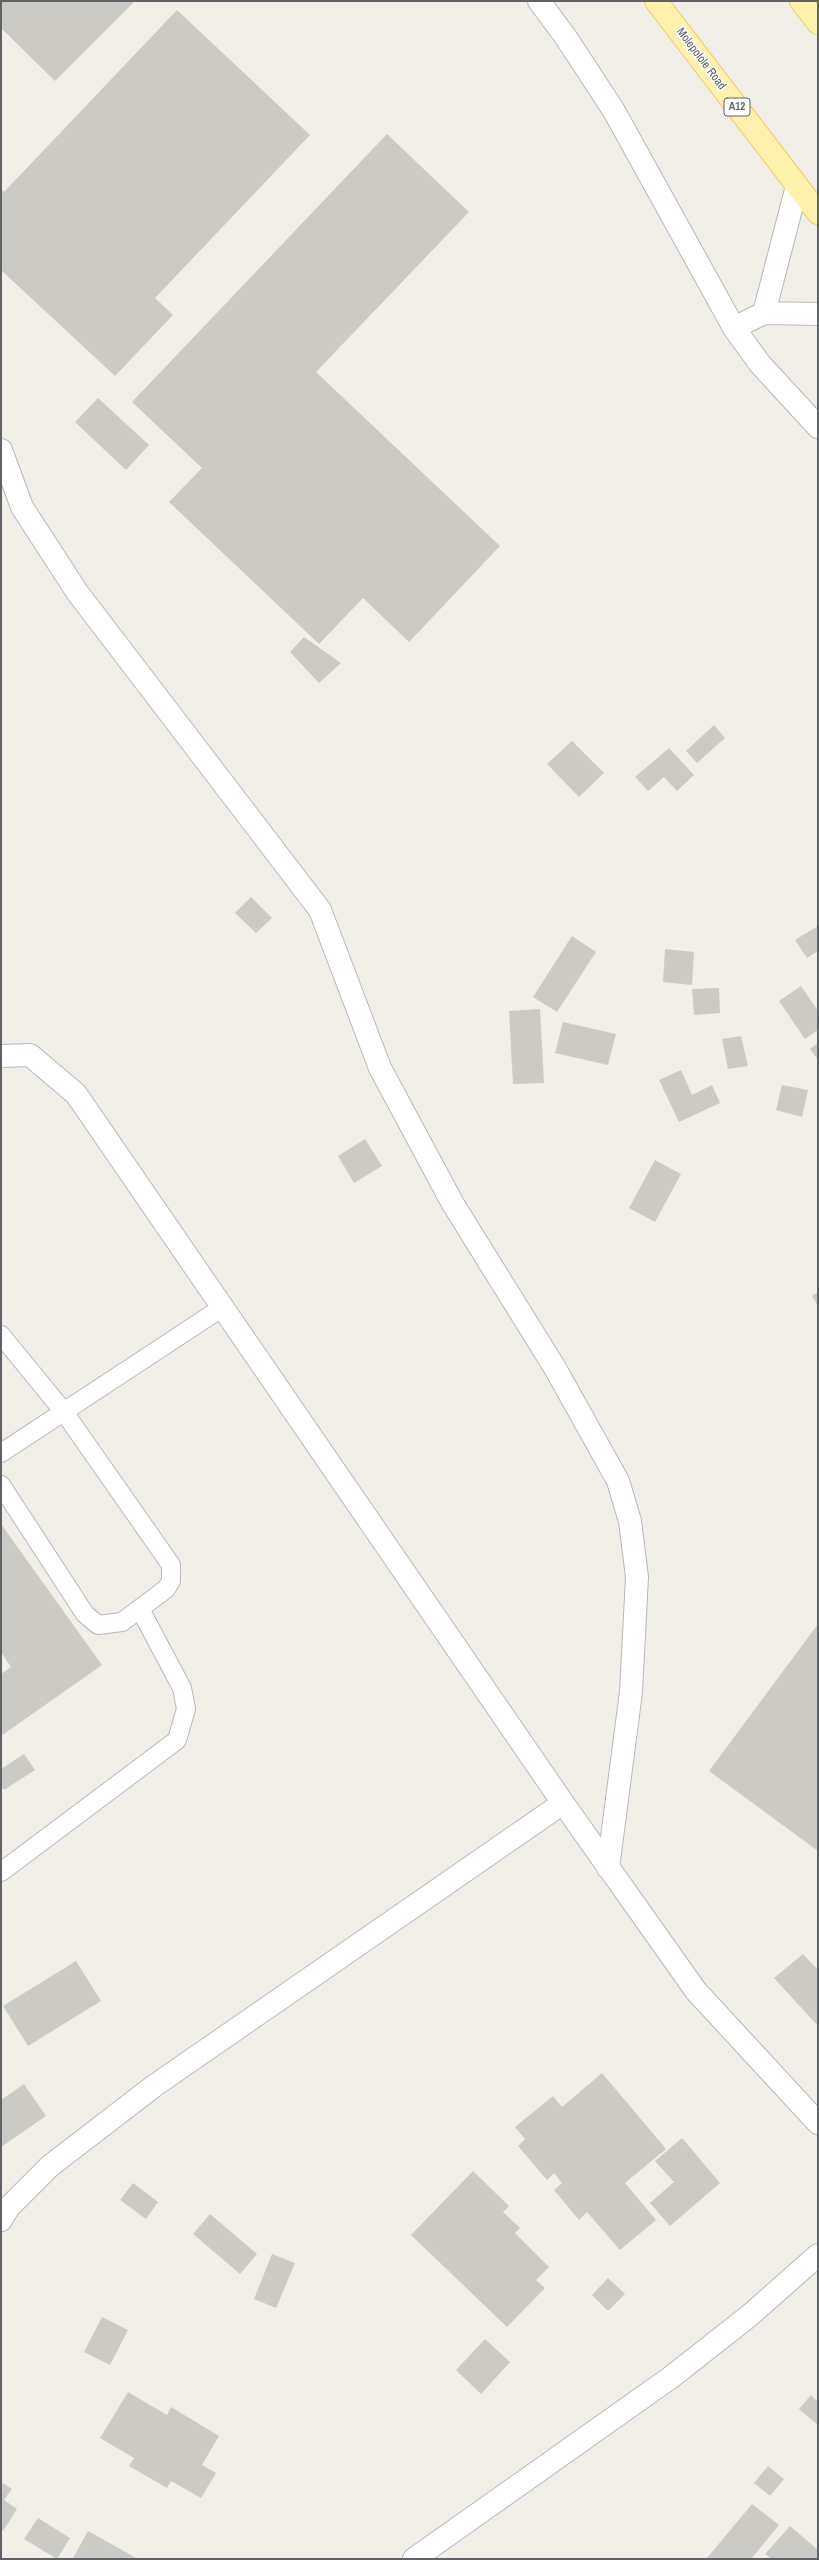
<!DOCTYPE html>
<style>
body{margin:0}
#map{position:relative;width:819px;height:2560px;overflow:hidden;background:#f1efe8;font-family:"Archivo Narrow",sans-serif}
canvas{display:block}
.frame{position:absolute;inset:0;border:2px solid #5f6368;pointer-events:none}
</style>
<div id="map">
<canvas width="819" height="2560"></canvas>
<div class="frame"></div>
</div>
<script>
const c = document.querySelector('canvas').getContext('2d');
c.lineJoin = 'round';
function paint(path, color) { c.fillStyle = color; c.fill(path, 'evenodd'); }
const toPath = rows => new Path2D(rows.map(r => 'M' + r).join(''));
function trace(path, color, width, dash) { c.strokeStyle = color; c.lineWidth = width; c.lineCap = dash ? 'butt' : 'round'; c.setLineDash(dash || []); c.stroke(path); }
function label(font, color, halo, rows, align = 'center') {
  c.font = font + ' "Archivo Narrow",sans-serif'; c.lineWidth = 3; c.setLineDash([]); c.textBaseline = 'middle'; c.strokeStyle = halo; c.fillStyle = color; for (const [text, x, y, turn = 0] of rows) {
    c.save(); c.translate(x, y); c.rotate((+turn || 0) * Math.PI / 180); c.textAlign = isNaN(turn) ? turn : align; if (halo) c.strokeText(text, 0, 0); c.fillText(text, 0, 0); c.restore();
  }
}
paint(toPath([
 [1,1,135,1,55,81,1,28],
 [177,10,310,135,155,298,173,315,115,376,1,270,1,189,4,192],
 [387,134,469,212,316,372,500,546,409,642,363,598,319,644,169,502,202,468,132,402],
 [98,398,149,445,126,470,75,422],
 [304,637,341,663,319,683,290,652],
 [714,725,725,738,697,763,686,751],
 [572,741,604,773,579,797,547,764],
 [669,748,694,775,677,791,664,777,648,791,635,777],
 [251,897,272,918,256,933,235,913],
 [818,926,818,951,807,958,795,940],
 [572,936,596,952,557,1012,533,997],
 [665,949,694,952,692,985,663,982],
 [801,986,818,1011,818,1030,805,1039,779,1001],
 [719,988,720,1013,694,1015,692,989],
 [540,1009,544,1083,513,1084,509,1011],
 [563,1022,616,1034,608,1065,555,1053],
 [741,1036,748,1066,728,1069,722,1039],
 [818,1043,818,1060,810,1049],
 [681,1070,692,1095,712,1085,720,1103,679,1122,659,1080],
 [782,1085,808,1090,802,1117,776,1110],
 [365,1139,382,1166,354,1183,338,1156],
 [655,1160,681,1174,655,1222,629,1208],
 [818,1292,818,1306,812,1296],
 [1,1524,102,1665,1,1736,1,1674,11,1667,1,1652],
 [818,1624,818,1851,709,1771],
 [24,1754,35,1770,4,1790,1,1786,1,1769],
 [803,1954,818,1970,818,2026,774,1978],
 [76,1961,101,2001,28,2046,3,2006],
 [602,2073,666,2149,625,2183,656,2220,620,2250,587,2212,579,2220,554,2190,562,2183,554,2173,547,2180,518,2146,525,2139,515,2127,553,2096,562,2107],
 [24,2084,46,2116,1,2147,1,2100],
 [682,2138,720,2183,670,2226,650,2203,674,2182,655,2161],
 [473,2171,509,2206,503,2212,520,2228,515,2233,549,2267,536,2280,545,2288,507,2327,411,2235],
 [133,2183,158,2202,146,2219,120,2200],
 [210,2214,257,2254,240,2274,193,2234],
 [272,2254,295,2263,276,2308,254,2299],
 [608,2278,625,2294,608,2311,592,2295],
 [102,2317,128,2330,110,2365,84,2352],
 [485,2339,510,2362,481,2394,456,2370],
 [128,2392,167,2415,171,2407,219,2436,202,2465,216,2473,201,2498,171,2481,167,2488,129,2466,134,2458,100,2438],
 [811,2395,818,2402,818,2425,799,2409],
 [768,2466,784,2479,770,2496,754,2483],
 [1,2482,12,2489,4,2500,17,2509,3,2531,1,2529],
 [752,2504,779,2525,751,2559,707,2558],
 [38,2518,70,2538,57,2559,24,2539],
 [790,2526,818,2550,818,2559,772,2559,765,2554],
 [88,2531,138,2559,73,2558]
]), '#cccac5');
const service = toPath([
 [1,1335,64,1412,171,1565,171,1581,166,1589,122,1622,98,1625,85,1614,1,1485],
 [1,1453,223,1307],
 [1,1872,177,1740,186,1709,182,1688,140,1609]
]);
const minor = toPath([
 [539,1,567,39,614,111,734,328,760,364,818,427],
 [764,313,797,186],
 [734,328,764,313,818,314],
 [1,450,22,507,77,592,320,910,380,1068,453,1204,555,1368,618,1481,630,1521,637,1577,631,1692,608,1868],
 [1,1056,30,1055,76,1094,563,1803,696,1991,818,2123],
 [1,2220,9,2207,50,2166,154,2086,563,1803],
 [414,2559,670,2378,749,2316,818,2255]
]);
const primary = toPath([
 [656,1,818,213],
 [801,1,818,23]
]);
trace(service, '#b5b8bc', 20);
trace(minor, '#b5b8bc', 24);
trace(primary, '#f2c960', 24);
trace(service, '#fff', 18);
trace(minor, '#fff', 22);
trace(primary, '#fff2af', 22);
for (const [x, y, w] of [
 [737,107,26]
]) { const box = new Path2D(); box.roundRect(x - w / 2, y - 9, w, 18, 3); c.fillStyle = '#fff'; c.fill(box); trace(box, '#5f6368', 1); }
label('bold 11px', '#5f6368', null, [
 ["A12",737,107]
]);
label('12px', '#5f6368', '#fff', [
 ["Molepolole Road",701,59,53]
]);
</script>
